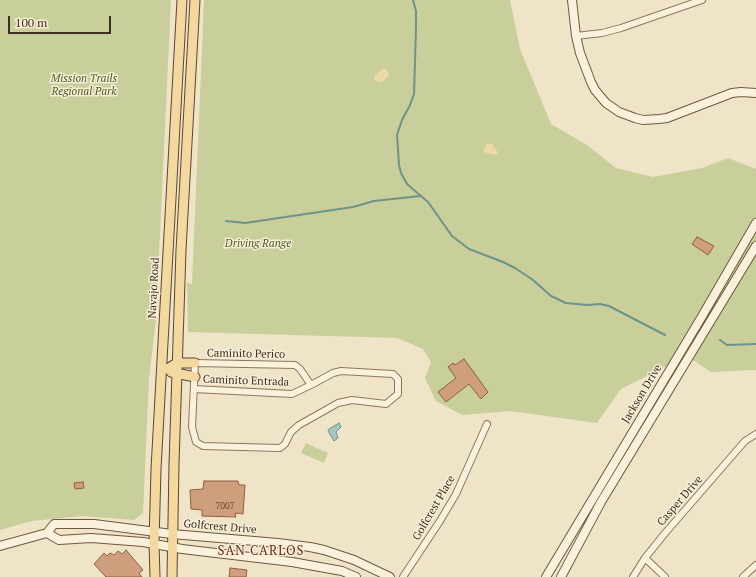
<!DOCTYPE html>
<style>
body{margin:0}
#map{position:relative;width:756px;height:577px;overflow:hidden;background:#f0e4c8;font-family:"PT Serif",serif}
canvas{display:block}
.scale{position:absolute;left:8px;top:16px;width:103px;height:18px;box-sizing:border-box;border:2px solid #3d2e20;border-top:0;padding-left:5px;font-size:12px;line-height:14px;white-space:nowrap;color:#3d2e20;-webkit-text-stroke:3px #f7eed8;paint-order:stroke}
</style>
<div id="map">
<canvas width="756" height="577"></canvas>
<div class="scale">100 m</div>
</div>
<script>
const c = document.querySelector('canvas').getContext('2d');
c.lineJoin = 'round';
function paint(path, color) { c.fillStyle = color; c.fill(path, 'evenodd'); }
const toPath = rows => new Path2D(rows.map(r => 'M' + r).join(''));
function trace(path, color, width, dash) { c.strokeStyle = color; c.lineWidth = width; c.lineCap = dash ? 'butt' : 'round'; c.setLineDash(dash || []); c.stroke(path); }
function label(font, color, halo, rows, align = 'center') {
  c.font = font + ' "PT Serif",serif'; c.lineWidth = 3; c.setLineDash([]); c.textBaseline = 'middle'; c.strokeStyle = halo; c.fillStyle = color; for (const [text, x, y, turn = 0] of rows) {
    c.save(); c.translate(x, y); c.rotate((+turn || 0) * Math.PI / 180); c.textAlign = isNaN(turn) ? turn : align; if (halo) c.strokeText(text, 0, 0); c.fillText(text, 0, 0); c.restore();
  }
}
paint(toPath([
 [0,0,171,0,156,319,149,379,143,513,134,520,83,516,32,521,0,530],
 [204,0,510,0,520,49,551,124,587,145,616,168,653,177,702,168,728,158,756,169,756,370,711,372,687,356,621,389,597,423,510,411,462,415,436,401,425,378,431,362,423,349,397,338,188,332,187,283,192,284],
 [306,443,328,453,324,463,301,453]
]), '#c9cf9b');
paint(toPath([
 [384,68,388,72,389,76,382,82,377,82,374,79,375,75],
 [488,143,492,144,497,151,498,153,496,155,486,153,484,151,485,146]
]), '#ecd9a5');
const water = toPath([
 [339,423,341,427,336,432,338,438,334,441,328,431,329,429,339,423]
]);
paint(water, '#a9c4bc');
trace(water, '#6f938a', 1);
trace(toPath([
 [413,0,416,11,416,29,414,94,410,105,402,120,397,135,399,165,401,173,407,184,428,202,452,236,469,249,503,262,515,268,533,280,551,296,566,303,587,305,600,304,609,306,665,335],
 [226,221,245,223,353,207,374,201,420,196],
 [720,340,727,345,756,344]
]), '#6f938a', 2);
const building = toPath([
 [697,237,714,246,708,255,692,244,697,237],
 [464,359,488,392,481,399,469,384,446,402,438,392,456,378,448,367,453,363,455,365,464,359],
 [204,481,238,481,239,485,245,485,243,514,235,513,236,517,202,516,202,510,191,509,190,490,203,489,204,481],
 [83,482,84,488,75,489,74,483,83,482],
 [126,550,143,570,139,573,142,577,106,577,94,564,104,553,107,556,110,553,114,555,118,551,122,554,126,550],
 [230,568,247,570,246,577,229,577,230,568]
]);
paint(building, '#cf9f7d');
trace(building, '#8d5f41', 1);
const street = toPath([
 [576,36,602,33,621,28,702,0],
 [194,389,292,394,311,385,333,373,341,371,393,374,398,379,398,394,386,404,352,400,338,403,299,425,291,432,285,444,280,448,203,446,196,442,192,427,195,363,295,365,300,369,311,385],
 [645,558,665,577],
 [403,577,440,521,456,494,487,424],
 [633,577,645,558,666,532,745,441,756,434],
 [743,577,756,565]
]);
const secondary = toPath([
 [572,0,576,36,580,53,591,82,595,90,606,103,619,112,635,118,643,120,659,119,667,118,732,93,741,92,756,93],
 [47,533,59,540,91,538,143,542,182,549,292,562,342,571,356,577],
 [0,546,47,533,54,524,94,524,172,534,278,543,310,547,324,550,354,560,390,577],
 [546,577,701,318,756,223],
 [561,577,601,502,756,246]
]);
const primary = toPath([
 [167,369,177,363,195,363],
 [171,372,195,377],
 [155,577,154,543,156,469,182,0],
 [172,577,174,464,181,250,195,0]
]);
trace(street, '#8d765c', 8);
trace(secondary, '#6f573f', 10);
trace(primary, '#5b4430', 11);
trace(street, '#faf1dc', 6);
trace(secondary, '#faf1dc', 8);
trace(primary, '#f3d9a0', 9);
label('9px', '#624a37', null, [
 ["7007",225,506]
]);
label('italic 11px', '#4d5a26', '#f7eed8', [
 ["Mission Trails",84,79],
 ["Regional Park",84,92],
 ["Driving Range",258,244]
]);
label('11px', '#3d2e20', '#f7eed8', [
 ["Navajo Road",154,288,-87],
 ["Caminito Perico",246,354,1],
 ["Caminito Entrada",246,381,2],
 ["Jackson Drive",642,394,-59],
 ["Casper Drive",680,501,-49],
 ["Golfcrest Place",434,508,-60],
 ["Golfcrest Drive",220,527,5]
]);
c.letterSpacing = '1px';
label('13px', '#6b2e1e', '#f7eed8', [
 ["SAN CARLOS",261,551]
]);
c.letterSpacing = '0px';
</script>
